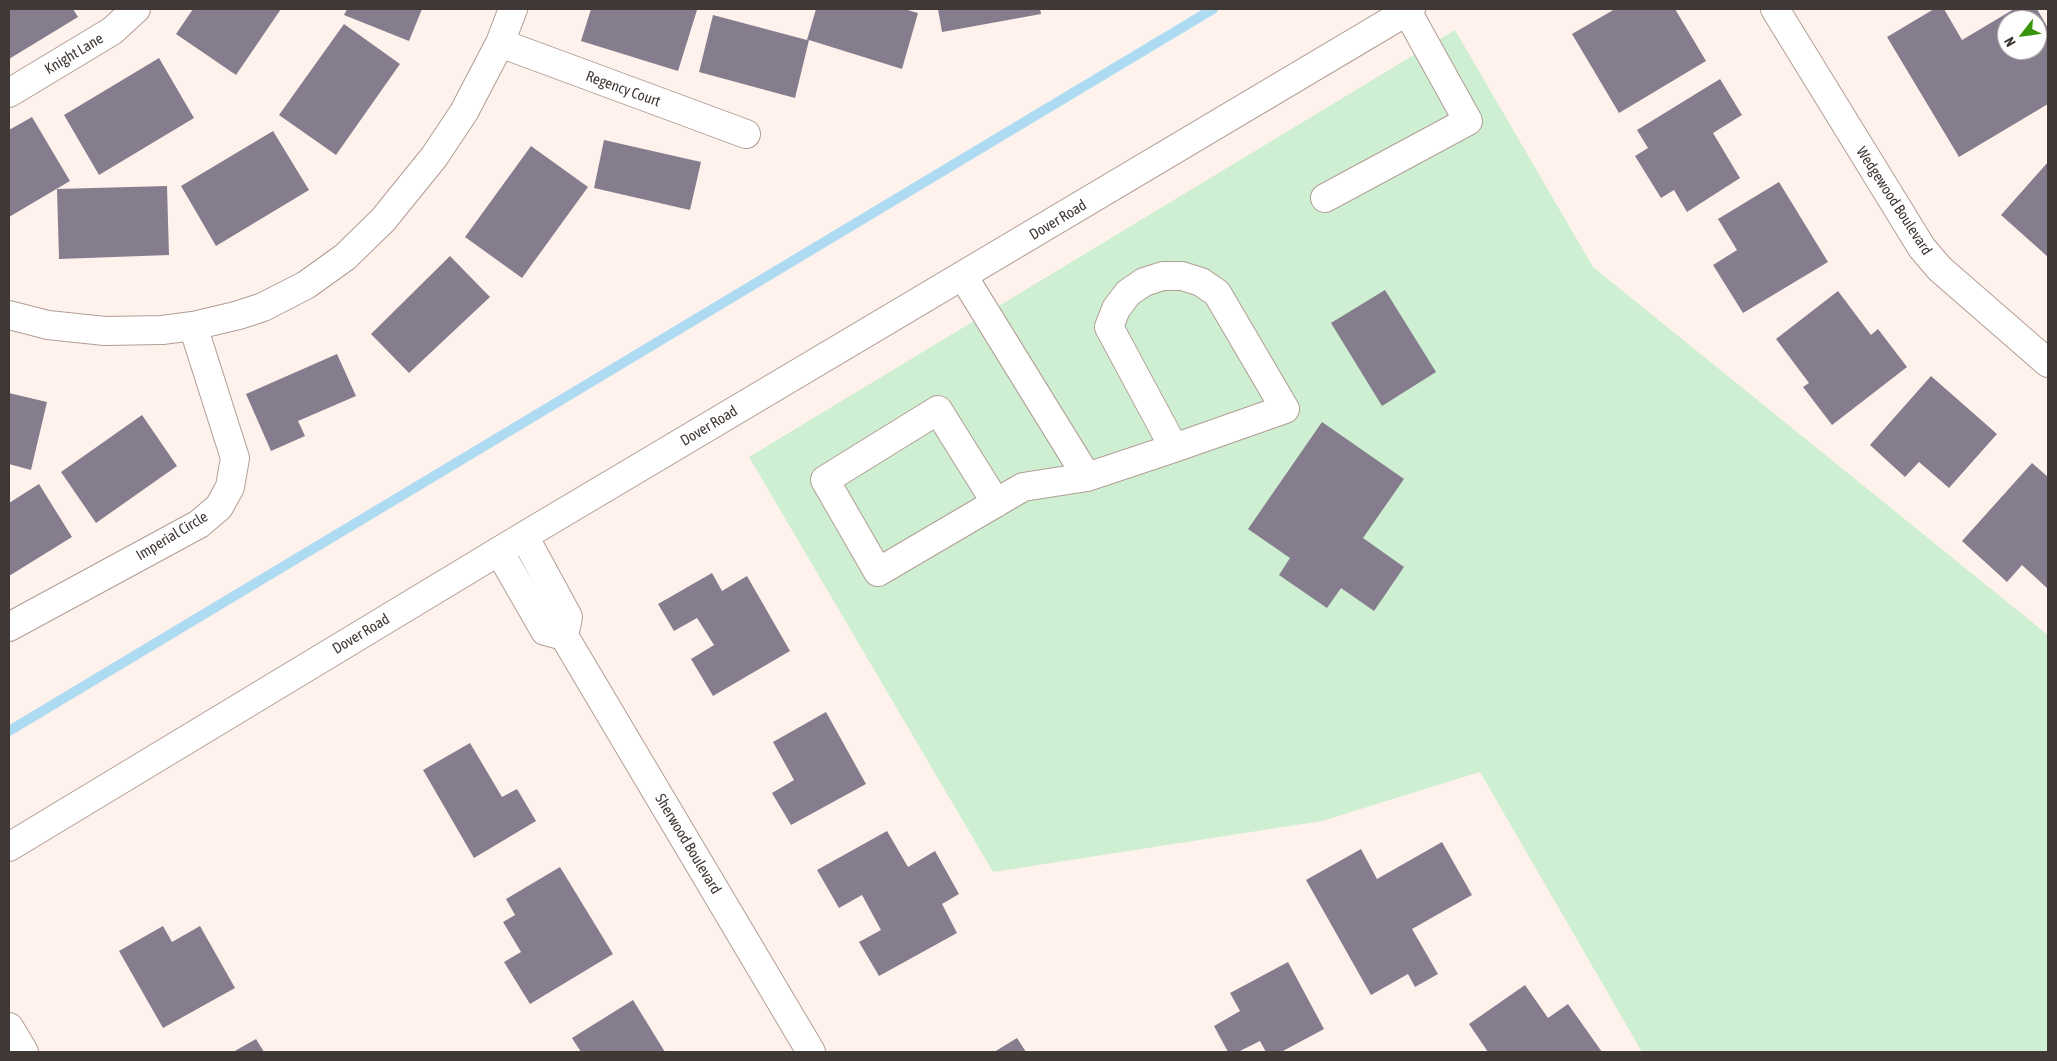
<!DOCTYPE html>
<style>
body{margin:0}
#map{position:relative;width:2057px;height:1061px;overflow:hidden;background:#fff2ec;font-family:"Asap Condensed",sans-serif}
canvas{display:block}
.frame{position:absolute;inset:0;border:10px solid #403834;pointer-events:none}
.north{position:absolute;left:1997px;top:10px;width:50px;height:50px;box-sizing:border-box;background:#fff;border:1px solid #b3afae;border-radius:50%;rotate:240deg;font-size:14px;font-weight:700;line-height:20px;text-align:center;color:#403834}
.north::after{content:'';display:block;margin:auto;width:18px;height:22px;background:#3a950d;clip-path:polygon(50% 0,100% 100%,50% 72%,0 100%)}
</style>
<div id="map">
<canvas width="2057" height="1061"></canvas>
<div class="frame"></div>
<div class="north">N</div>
</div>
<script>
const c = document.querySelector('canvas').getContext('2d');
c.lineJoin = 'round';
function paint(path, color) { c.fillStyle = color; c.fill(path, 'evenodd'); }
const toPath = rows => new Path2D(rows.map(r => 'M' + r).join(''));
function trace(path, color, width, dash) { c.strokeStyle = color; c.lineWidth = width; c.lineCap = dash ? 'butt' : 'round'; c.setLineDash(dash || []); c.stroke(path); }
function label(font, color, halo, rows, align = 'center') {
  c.font = font + ' "Asap Condensed",sans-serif'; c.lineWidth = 5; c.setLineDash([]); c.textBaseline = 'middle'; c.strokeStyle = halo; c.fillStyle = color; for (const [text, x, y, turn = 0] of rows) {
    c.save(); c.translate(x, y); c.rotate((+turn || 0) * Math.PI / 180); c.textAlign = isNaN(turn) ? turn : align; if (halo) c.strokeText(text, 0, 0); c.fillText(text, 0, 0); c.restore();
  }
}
paint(toPath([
 [1455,30,1593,267,2048,635,2048,1052,1642,1052,1480,772,1322,821,993,872,749,457]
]), '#ceefd1');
trace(toPath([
 [9,731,1213,9]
]), '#addbf2', 10);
paint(toPath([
 [9,9,73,9,78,17,9,59],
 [193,9,281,9,236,75,176,34],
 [347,9,422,9,409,41,344,15],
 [591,9,697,10,678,71,581,41],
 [816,9,904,9,918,13,902,69,809,40,795,98,699,72,713,15,807,40],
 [938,9,1040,9,1041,14,942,32],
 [1615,9,1675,9,1706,61,1619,113,1572,34],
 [1934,9,1944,9,1962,40,2014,9,2037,9,2048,28,2048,104,1959,157,1887,37],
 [2007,20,2037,20,2037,50,2007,50],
 [344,24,400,64,336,155,279,115],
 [159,58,194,118,99,175,64,115],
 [1720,79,1742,115,1713,133,1740,178,1687,212,1674,190,1661,198,1635,156,1648,148,1637,130],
 [32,117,70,181,9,217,9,130],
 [273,131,309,190,216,246,181,186],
 [604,140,701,162,690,210,594,188],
 [531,146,588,187,522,278,465,237],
 [2048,162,2048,257,2001,215],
 [1779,182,1828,262,1743,313,1713,265,1737,250,1718,219],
 [167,186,169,255,59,259,57,189],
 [450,256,490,297,409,373,371,334],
 [1385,290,1436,372,1382,406,1331,323],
 [1838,291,1871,335,1878,329,1907,367,1832,425,1803,387,1809,383,1776,339],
 [337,354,356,396,298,421,305,436,271,451,246,394],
 [1931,376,1997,434,1949,488,1919,462,1905,477,1870,445],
 [9,393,47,402,31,470,9,464],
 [142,415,177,466,96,523,61,472],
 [1322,422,1404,479,1363,538,1404,567,1374,611,1341,588,1327,608,1279,575,1290,558,1248,529],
 [2032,463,2048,477,2048,589,2022,565,2007,582,1962,541],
 [39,484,72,537,9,576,9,503],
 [712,573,722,591,747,576,790,651,713,696,691,659,714,645,697,618,674,631,658,604],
 [826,712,866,784,791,825,772,793,794,780,773,742],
 [470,743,502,797,517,789,536,821,474,858,423,770],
 [887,831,908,867,935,851,959,894,942,904,957,933,879,976,859,942,881,930,862,895,839,908,817,870],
 [1442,842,1472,895,1412,929,1438,974,1415,987,1408,974,1371,995,1306,880,1361,849,1377,879],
 [560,867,613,954,530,1004,504,962,521,952,503,922,515,915,506,899],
 [163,926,172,942,200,926,235,988,163,1028,119,951],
 [1288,962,1324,1029,1281,1052,1266,1052,1260,1041,1238,1052,1228,1052,1214,1026,1240,1011,1230,993],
 [1525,985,1548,1018,1568,1004,1602,1052,1488,1052,1469,1024],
 [633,1000,665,1052,581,1052,572,1038],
 [1017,1038,1026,1052,994,1052],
 [256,1039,264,1052,233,1052]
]), '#857d8e');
const minor = toPath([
 [1775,9,1922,248,1940,269,2048,363],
 [500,43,746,134],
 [9,93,112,31,136,9],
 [1325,198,1468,121,1407,11],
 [963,276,1087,477,1174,448,1285,409,1217,293,1201,282,1182,276,1163,276,1144,282,1128,293,1116,309,1109,327,1174,448],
 [9,315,48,325,105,331,162,330,193,326,239,315,263,307,306,285,345,257,383,220,434,157,464,112,500,43,513,9],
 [996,503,938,410,825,480,878,572,1023,487,1087,477],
 [524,536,568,617,564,636,811,1052],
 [499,551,545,631,564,636],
 [9,627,199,524,219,507,230,487,235,458,193,326],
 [9,847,524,536,1411,9],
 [9,1027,24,1052]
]);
trace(minor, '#b19d94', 30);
trace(minor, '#fff', 28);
label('15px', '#403834', '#fff', [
 ["Knight Lane",74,54,-31],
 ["Regency Court",623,89,20],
 ["Wedgewood Boulevard",1894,201,57],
 ["Dover Road",1058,220,-31],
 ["Dover Road",709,426,-31],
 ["Imperial Circle",172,536,-31],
 ["Dover Road",361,634,-31],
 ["Sherwood Boulevard",688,844,59]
]);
</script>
